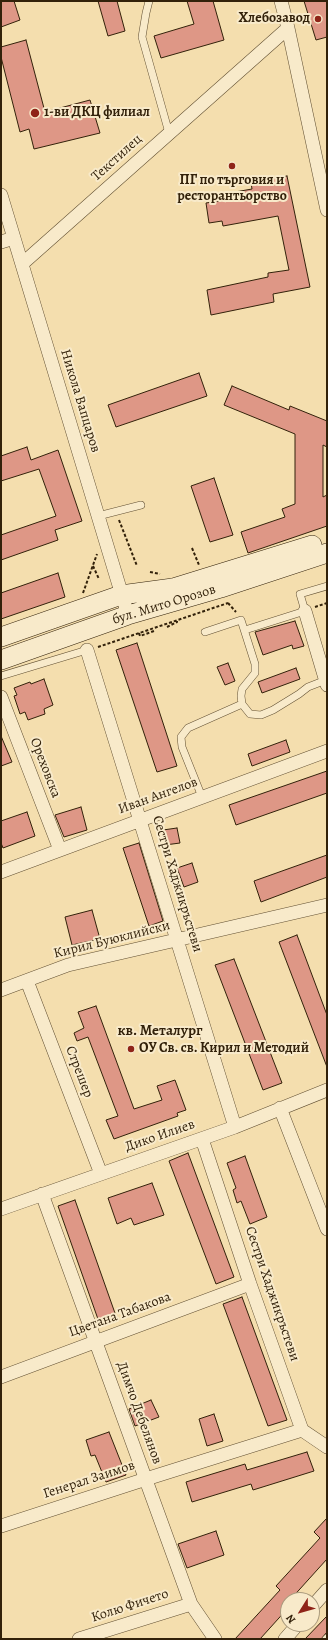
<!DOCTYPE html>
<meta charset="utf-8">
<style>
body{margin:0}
#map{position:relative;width:328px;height:1640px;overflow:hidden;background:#f4deae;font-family:Alegreya,serif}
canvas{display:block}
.frame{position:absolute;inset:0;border:2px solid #32210a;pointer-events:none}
.north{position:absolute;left:280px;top:1592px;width:40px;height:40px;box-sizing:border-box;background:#f8eaca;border:1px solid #a99a7d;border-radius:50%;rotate:233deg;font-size:11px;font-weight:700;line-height:16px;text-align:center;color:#32210a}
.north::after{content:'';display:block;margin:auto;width:14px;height:18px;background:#8f2418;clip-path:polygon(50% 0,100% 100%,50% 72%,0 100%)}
</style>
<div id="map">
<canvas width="328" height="1640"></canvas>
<div class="frame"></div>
<div class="north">N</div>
</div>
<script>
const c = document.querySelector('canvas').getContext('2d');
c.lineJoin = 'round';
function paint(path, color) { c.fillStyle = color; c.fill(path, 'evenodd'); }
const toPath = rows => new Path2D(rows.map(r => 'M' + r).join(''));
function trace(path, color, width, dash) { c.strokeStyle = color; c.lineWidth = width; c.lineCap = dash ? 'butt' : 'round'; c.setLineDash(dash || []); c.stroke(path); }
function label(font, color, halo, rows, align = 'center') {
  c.font = font + ' Alegreya,serif'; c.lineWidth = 4; c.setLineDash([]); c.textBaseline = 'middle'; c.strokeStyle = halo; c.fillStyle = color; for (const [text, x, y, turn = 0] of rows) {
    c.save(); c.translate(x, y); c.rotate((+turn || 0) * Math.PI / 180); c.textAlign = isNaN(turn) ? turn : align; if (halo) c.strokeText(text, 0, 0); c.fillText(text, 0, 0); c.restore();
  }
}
const building = toPath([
 [1,1,14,1,20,20,1,27,1,1],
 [98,1,117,1,125,31,108,36,98,1],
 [187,1,213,1,224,40,161,58,154,36,194,24,187,1],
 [304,1,327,1,327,37,316,40,304,1],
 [26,40,45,112,90,100,100,133,34,149,29,129,20,132,1,57,1,47,26,40],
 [287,176,310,287,273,294,274,302,211,315,207,290,268,277,268,273,289,270,278,216,223,226,222,221,209,223,206,203,219,201,218,195,252,189,251,183,287,176],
 [199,373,207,396,116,427,108,405,199,373],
 [232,386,289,410,290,406,327,421,327,447,323,445,323,497,327,495,327,526,248,553,241,532,285,517,282,509,295,504,295,434,224,405,232,386],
 [27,447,31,460,58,450,82,521,55,530,58,540,1,560,1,535,56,516,39,469,1,481,1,456,27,447],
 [214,478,233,535,210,542,191,486,214,478],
 [58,573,65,597,1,619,1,593,58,573],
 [295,621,304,646,293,649,292,645,263,655,255,632,295,621],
 [137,643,177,766,157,772,116,650,137,643],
 [228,663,235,681,225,685,217,667,228,663],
 [296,668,300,679,262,693,258,682,296,668],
 [44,679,53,705,44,709,45,714,28,720,25,712,20,714,14,696,17,695,14,688,30,682,31,684,44,679],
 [1,736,12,762,1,766,1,736],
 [286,740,290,752,252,766,248,754,286,740],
 [327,771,327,793,236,825,229,805,327,771],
 [81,807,87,830,64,837,55,815,81,807],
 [27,812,35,836,3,848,1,843,1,821,27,812],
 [177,828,180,843,165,845,163,830,177,828],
 [139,843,163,921,149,926,123,848,139,843],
 [327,855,327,877,261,902,254,881,327,855],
 [192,863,198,882,184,887,177,868,192,863],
 [92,910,100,939,72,945,65,917,92,910],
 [297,935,327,1015,327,1067,279,942,297,935],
 [234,959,282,1083,263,1090,215,965,234,959],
 [96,1006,134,1109,162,1100,157,1086,175,1080,186,1110,177,1113,178,1116,114,1139,106,1120,118,1116,88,1037,77,1041,74,1033,84,1028,78,1012,96,1006],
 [188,1153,234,1277,216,1284,169,1161,188,1153],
 [245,1156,267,1217,250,1224,241,1201,237,1203,233,1190,236,1188,227,1163,245,1156],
 [152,1183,164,1215,134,1225,131,1218,117,1224,108,1198,152,1183],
 [75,1200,116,1316,99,1322,58,1206,75,1200],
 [242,1297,287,1420,268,1426,223,1304,242,1297],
 [151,1400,159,1417,135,1426,129,1409,151,1400],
 [214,1414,223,1441,207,1446,199,1419,214,1414],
 [109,1432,126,1475,106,1482,95,1455,91,1456,86,1440,109,1432],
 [307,1452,314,1471,253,1490,251,1484,192,1502,186,1482,245,1464,247,1470,307,1452],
 [327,1518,327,1559,290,1600,288,1600,288,1608,260,1639,235,1639,280,1590,276,1586,320,1538,314,1532,327,1518],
 [216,1531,224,1555,187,1568,178,1544,216,1531],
 [327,1616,327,1632,321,1639,305,1639,327,1616]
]);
paint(building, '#de9786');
trace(building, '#32210a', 1);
const service = toPath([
 [149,1,146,13,142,37,169,133],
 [98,516,141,505],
 [245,630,305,611,300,594,327,586],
 [205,632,241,620,255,664,255,673,242,689,241,696,242,704,250,714,261,715,273,710,299,694,308,687,326,680],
 [1,676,87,650],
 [202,797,182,747,181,737,188,728,242,704],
 [326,1639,327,1638]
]);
const minor = toPath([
 [281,1,288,28,327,210],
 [1,195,128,615],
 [1,242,14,238],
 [22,264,288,28],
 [305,611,327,685],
 [87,650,235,1127],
 [1,697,60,850],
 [1,872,327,751],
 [27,981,101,1174],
 [1,990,68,965,327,905],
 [280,1108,327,1229],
 [202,1139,250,1284,302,1430,327,1447],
 [42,1194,191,1604,215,1639],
 [1,1209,235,1127,327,1090],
 [1,1377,250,1284],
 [1,1526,146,1479,302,1430],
 [312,1607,327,1590],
 [79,1639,191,1604],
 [285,1639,298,1624]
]);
const secondary = toPath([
 [1,637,121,595,173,588,312,545],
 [1,660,128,615,221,588,327,553]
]);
trace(service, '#625033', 8);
trace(minor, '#625033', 14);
trace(secondary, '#32210a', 20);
trace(toPath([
 [119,520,137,566],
 [192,548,199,565],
 [93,566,99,579],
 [150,572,160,574],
 [83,593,97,554],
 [228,603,236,612],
 [315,607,327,603],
 [167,627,177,622,177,621],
 [139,633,140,636,154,631],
 [98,647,228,603]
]), '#32210a', 2, [3, 2]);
trace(service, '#f8eaca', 7);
trace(minor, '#f8eaca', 13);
trace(secondary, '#f8eaca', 19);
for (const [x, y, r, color] of [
 [318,19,4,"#8f2418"],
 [35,113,5,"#8f2418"],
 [232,166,4,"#8f2418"],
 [131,1049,4,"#8f2418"]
]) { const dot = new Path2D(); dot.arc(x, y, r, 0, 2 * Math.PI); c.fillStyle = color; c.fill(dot); trace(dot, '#f8eaca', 1.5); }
label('bold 14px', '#32210a', '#f8eaca', [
 ["Хлебозавод",310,19,"right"],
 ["1-ви ДКЦ филиал",44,113],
 ["ПГ по търговия и",232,181,"center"],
 ["ресторантьорство",232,197,"center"],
 ["ОУ Св. св. Кирил и Методий",139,1049]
], 'left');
label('14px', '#32210a', '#f8eaca', [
 ["Текстилец",117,158,-42],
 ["Никола Вапцаров",80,401,73],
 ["бул. Мито Орозов",164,605,-17],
 ["Ореховска",45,768,69],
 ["Иван Ангелов",158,796,-20],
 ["Сестри Хаджикръстеви",177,884,73],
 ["Кирил Буюклийски",112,940,-14],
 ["Стрешер",79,1072,69],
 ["Дико Илиев",160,1136,-19],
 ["Сестри Хаджикръстеви",272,1294,71],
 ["Цветана Табакова",120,1315,-20],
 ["Димчо Дебелянов",139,1413,70],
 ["Генерал Заимов",89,1480,-18],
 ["Колю Фичето",130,1606,-18]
]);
label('bold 15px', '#32210a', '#f8eaca', [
 ["кв. Металург",160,1031]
]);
</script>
